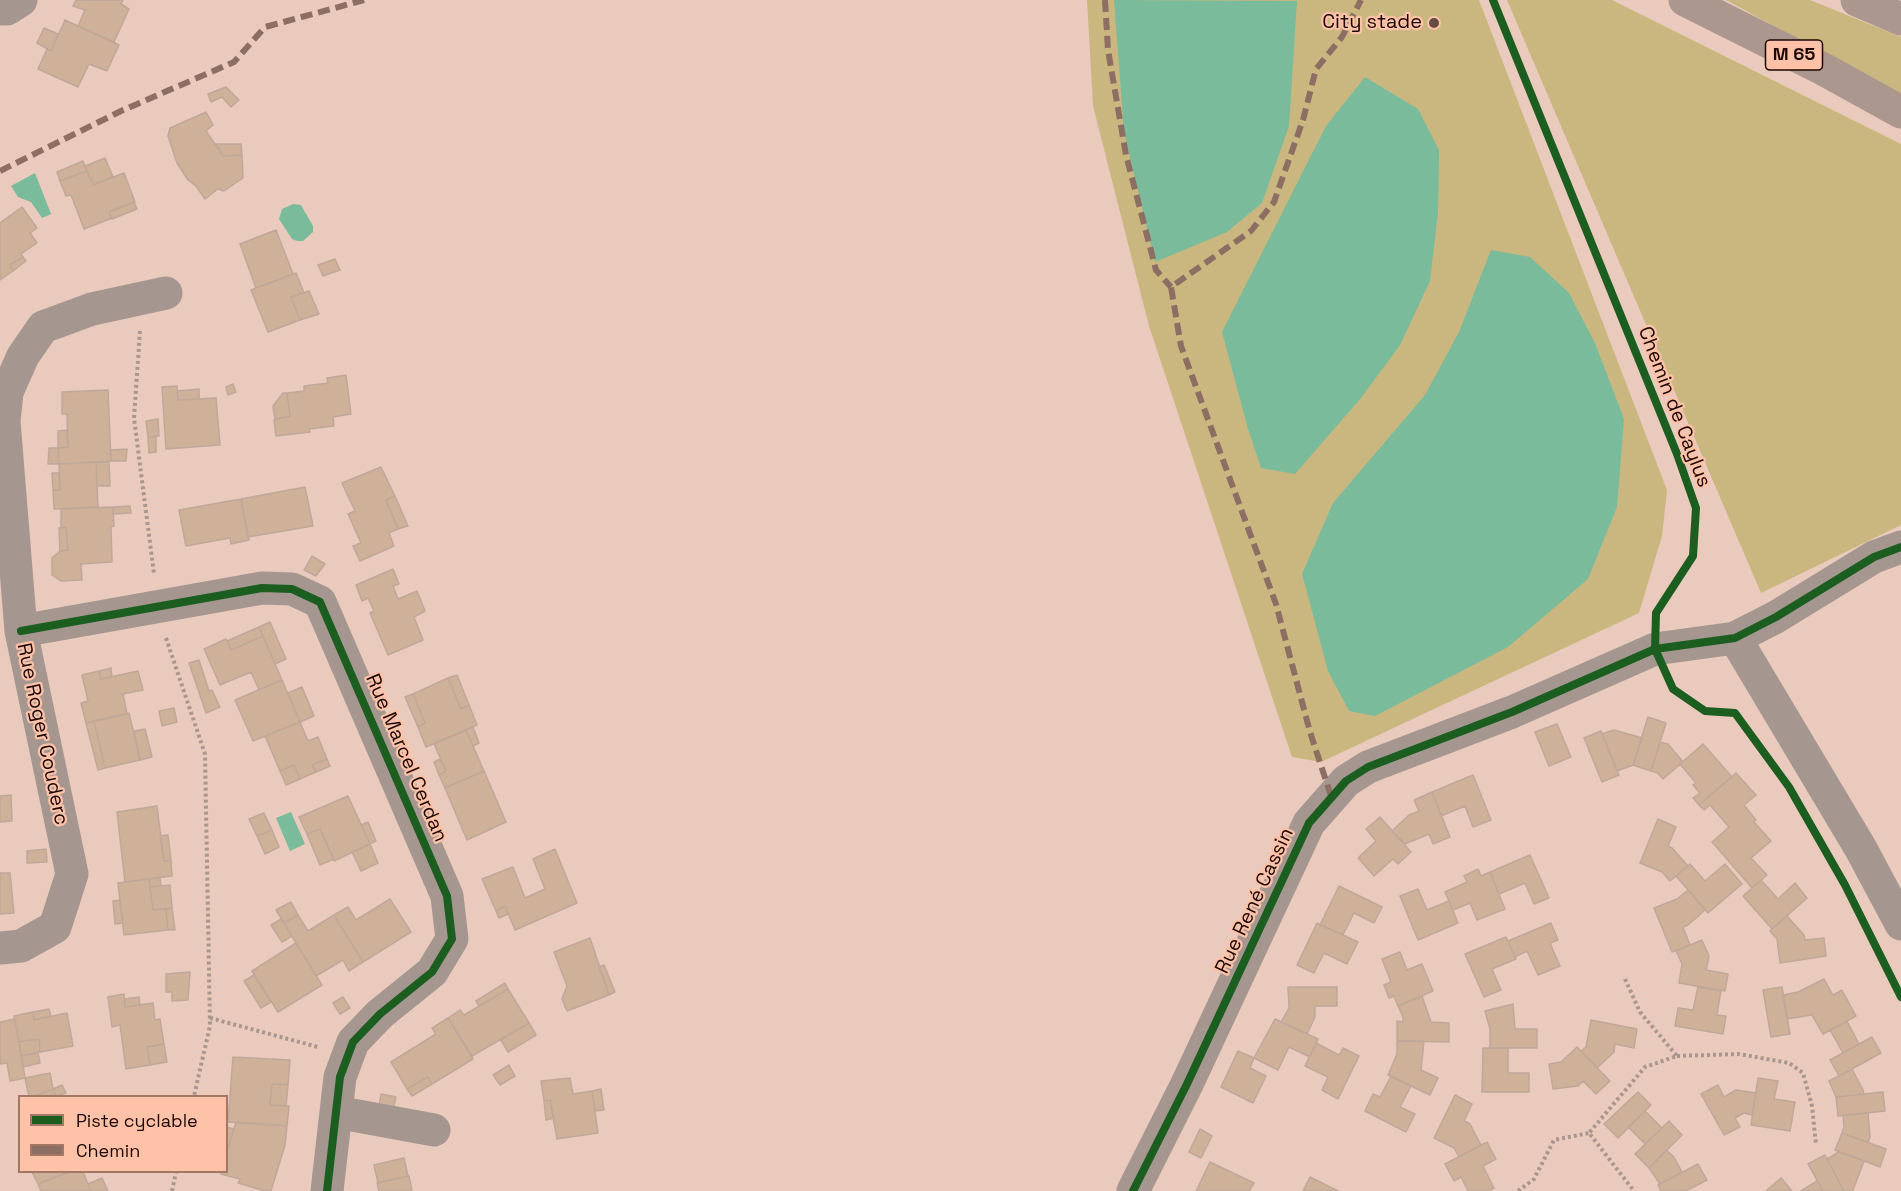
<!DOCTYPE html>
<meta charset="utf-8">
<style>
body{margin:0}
#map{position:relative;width:1901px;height:1191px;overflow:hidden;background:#eacabc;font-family:"Space Grotesk",sans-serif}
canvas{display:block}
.legend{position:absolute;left:18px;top:1095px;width:210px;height:78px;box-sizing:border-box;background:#fec2a8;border:2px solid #a37766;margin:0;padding:8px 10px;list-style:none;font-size:18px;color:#1b0702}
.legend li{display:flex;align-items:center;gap:12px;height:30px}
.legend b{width:30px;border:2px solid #a37766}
</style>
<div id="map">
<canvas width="1901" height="1191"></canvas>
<ul class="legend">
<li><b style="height:8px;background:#1b5e20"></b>Piste cyclable</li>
<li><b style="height:8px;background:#8d6e63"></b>Chemin</li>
</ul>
</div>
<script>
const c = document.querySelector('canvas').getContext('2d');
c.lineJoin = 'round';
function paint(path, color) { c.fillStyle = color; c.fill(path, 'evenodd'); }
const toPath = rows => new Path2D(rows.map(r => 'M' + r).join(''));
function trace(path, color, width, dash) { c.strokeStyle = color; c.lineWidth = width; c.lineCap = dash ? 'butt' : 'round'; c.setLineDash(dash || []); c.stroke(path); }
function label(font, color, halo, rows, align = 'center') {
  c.font = font + ' "Space Grotesk",sans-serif'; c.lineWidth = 4.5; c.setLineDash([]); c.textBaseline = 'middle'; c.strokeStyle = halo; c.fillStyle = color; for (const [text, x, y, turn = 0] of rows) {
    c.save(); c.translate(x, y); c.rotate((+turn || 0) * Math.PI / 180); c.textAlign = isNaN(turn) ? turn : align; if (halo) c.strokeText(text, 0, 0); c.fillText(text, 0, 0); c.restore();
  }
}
paint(toPath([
 [1087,0,1479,0,1667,490,1662,536,1639,613,1321,762,1292,757,1149,326,1093,106],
 [1507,0,1612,0,1901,144,1901,525,1761,593],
 [1726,0,1810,0,1901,37,1901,95]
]), '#cab780');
paint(toPath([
 [1114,0,1297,1,1289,126,1262,203,1227,232,1155,262,1124,132],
 [1365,77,1418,109,1439,150,1438,213,1430,281,1400,345,1361,398,1295,474,1261,468,1248,429,1222,332,1326,126],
 [35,173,51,214,42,218,31,202,18,197,11,186],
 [293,204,301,205,313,226,313,232,303,241,297,241,292,239,279,219,282,209],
 [1491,250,1530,257,1569,293,1595,343,1624,419,1617,507,1588,579,1508,647,1375,716,1349,711,1328,671,1302,574,1333,503,1425,395,1459,332],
 [291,812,305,844,290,851,276,818]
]), '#79bb9a');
const building = toPath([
 [76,0,123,0,121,4,129,9,114,42,78,26,85,10,73,6,76,0],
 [65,20,119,45,107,71,89,64,78,87,38,69,47,49,51,51,65,20],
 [44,28,58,34,51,51,37,43,44,28],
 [226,87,239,100,231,107,222,97,211,102,208,94,226,87],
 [206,112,213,125,206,131,223,156,242,155,243,178,224,191,218,189,205,199,196,186,188,180,177,163,168,136,170,128,206,112],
 [216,144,241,144,242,155,223,156,216,144],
 [105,158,113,177,93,185,85,166,105,158],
 [83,161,87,171,60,181,57,172,83,161],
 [87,171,93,185,124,173,135,202,109,212,112,218,84,229,71,195,66,196,60,181,87,171],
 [134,202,137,209,112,219,109,212,134,202],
 [22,207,37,228,30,233,37,243,21,254,23,257,10,265,13,271,0,280,0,223,22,207],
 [276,230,293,274,256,288,240,244,276,230],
 [23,257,26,261,13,271,10,265,23,257],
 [335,259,340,270,323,276,318,265,335,259],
 [296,273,304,293,291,297,300,320,268,332,251,290,296,273],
 [309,291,319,314,300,320,291,297,309,291],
 [346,375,351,414,333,417,334,426,309,429,310,432,276,436,274,420,290,416,287,393,304,391,304,386,328,383,327,378,346,375],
 [233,384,236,392,228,395,226,387,233,384],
 [177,386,178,400,216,398,220,445,166,449,162,387,177,386],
 [199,389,199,399,178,400,177,391,199,389],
 [108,390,111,461,59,464,58,448,68,447,67,414,62,414,62,392,108,390],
 [283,393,287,393,290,416,275,419,273,406,283,393],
 [158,419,159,436,148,437,146,421,158,419],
 [67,430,68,447,58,448,58,431,67,430],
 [156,436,156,452,149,453,148,437,156,436],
 [49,448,58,448,59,464,48,464,49,448],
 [127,449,126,461,111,461,110,450,127,449],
 [96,462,109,462,110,486,97,486,96,462],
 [96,462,98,507,54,509,53,490,60,490,59,464,96,462],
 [381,467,395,496,386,500,398,529,389,533,394,546,360,561,353,546,361,543,348,514,355,511,342,483,381,467],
 [52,473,59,473,60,490,53,490,52,473],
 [305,487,313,526,248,537,241,499,305,487],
 [395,496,408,526,398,529,386,500,395,496],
 [241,499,249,540,231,544,230,538,186,546,179,510,241,499],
 [130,506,131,513,113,514,113,507,130,506],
 [113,507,114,526,111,527,112,562,81,564,82,580,61,581,52,575,52,558,60,551,68,550,66,527,61,528,61,509,113,507],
 [66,527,68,550,60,551,59,528,66,527],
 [312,556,325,564,316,576,304,570,312,556],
 [393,569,399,584,393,586,398,599,417,591,425,611,414,617,423,640,388,655,370,613,374,611,368,598,362,601,356,585,393,569],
 [270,622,286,659,275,664,259,627,270,622],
 [259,627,263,636,231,650,227,641,259,627],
 [263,636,282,680,259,690,251,672,220,685,204,649,226,639,231,650,263,636],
 [199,660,209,691,212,690,220,707,206,713,189,663,199,660],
 [111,668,112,677,101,679,99,671,111,668],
 [99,671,101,679,138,671,143,690,123,694,127,714,86,723,81,703,88,701,82,675,99,671],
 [457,675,469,705,461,709,448,678,457,675],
 [448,678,461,709,469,705,477,725,426,747,418,727,425,723,413,694,448,678],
 [282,680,300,722,253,741,235,700,282,680],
 [302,687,314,716,300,722,288,693,302,687],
 [413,694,425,723,418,727,405,697,413,694],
 [174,708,177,722,162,726,159,711,174,708],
 [129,713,140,760,105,768,94,721,129,713],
 [1648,717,1666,723,1651,771,1633,765,1648,717],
 [94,721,105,768,98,770,86,723,94,721],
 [300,722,308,741,318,737,327,759,312,765,316,772,300,779,294,765,280,771,265,736,300,722],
 [1557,724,1571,757,1549,766,1535,732,1557,724],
 [473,727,479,743,473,746,466,730,473,727],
 [145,729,152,757,140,760,134,731,145,729],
 [466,730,484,771,445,788,439,775,446,771,434,744,466,730],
 [1614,730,1642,738,1633,765,1617,771,1602,734,1614,730],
 [1601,731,1619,775,1602,782,1584,738,1601,731],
 [1660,742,1668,744,1683,762,1663,779,1658,773,1651,771,1660,742],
 [1703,744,1732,777,1699,805,1693,798,1700,793,1693,785,1696,783,1680,764,1703,744],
 [327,759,330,766,316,772,312,765,327,759],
 [440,759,446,771,439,775,434,762,440,759],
 [294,765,300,779,286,785,280,771,294,765],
 [484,771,506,822,467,840,445,788,484,771],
 [1736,773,1756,795,1744,805,1756,820,1754,822,1771,841,1751,858,1767,875,1752,888,1712,842,1729,827,1710,805,1704,810,1699,805,1736,773],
 [1473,775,1491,820,1473,827,1465,806,1441,816,1432,792,1473,775],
 [1432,792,1450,837,1433,844,1429,834,1405,844,1392,831,1409,815,1419,811,1414,800,1432,792],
 [11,795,12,821,0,822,0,796,11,795],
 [348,796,370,844,334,861,320,829,307,834,299,817,348,796],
 [157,806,164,861,171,860,172,876,125,882,117,812,157,806],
 [264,813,272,830,257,836,249,819,264,813],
 [1380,817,1411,852,1398,864,1393,859,1374,876,1358,858,1376,841,1366,829,1380,817],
 [1658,819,1676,827,1668,846,1672,848,1688,866,1670,881,1662,872,1640,863,1658,819],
 [368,822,376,841,370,844,361,825,368,822],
 [320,829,334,859,320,865,307,834,320,829],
 [272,830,279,847,265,854,257,836,272,830],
 [168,835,171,860,164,861,160,836,168,835],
 [370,844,378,863,361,871,352,852,370,844],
 [46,849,47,862,27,863,27,851,46,849],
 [555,849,577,903,515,930,505,906,496,911,482,879,513,867,525,898,545,889,533,859,555,849],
 [1530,855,1549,898,1534,904,1525,883,1499,894,1490,872,1530,855],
 [1690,864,1705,881,1725,864,1742,884,1708,913,1676,876,1690,864],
 [1478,869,1481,876,1490,872,1505,909,1477,920,1470,903,1453,910,1445,892,1467,882,1464,876,1478,869],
 [0,873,10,873,14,913,0,914,0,873],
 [160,877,161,886,150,887,149,879,160,877],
 [149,879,153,910,166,909,168,930,124,935,118,883,149,879],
 [1761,880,1778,899,1795,883,1807,898,1772,929,1743,896,1761,880],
 [170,885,172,908,153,910,150,887,170,885],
 [1339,886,1382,907,1374,923,1354,913,1343,935,1320,925,1339,886],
 [1418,889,1427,910,1449,901,1458,923,1418,940,1400,896,1418,889],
 [1688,890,1705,910,1688,925,1683,927,1690,945,1672,952,1654,908,1677,899,1688,890],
 [390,899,411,932,363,962,334,915,348,907,356,920,390,899],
 [120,900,123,923,115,924,113,901,120,900],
 [291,902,298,915,284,923,276,910,291,902],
 [505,906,508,914,499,918,496,911,505,906],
 [172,908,175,930,168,930,166,909,172,908],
 [298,915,308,931,334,915,363,962,349,971,343,960,316,976,284,923,298,915],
 [1787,916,1804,935,1805,940,1824,938,1826,956,1780,963,1777,939,1770,931,1787,916],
 [281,919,292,936,282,942,271,925,281,919],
 [1317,923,1358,942,1347,964,1324,953,1314,973,1297,965,1317,923],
 [1551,923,1558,940,1550,943,1560,966,1538,975,1527,951,1515,957,1508,941,1551,923],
 [1506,937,1516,959,1492,969,1501,990,1484,997,1465,954,1506,937],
 [590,938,609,995,567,1011,562,999,567,986,554,952,590,938],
 [1702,940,1709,956,1706,970,1728,974,1725,991,1679,983,1682,964,1676,951,1702,940],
 [296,943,322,985,278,1012,252,971,296,943],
 [1400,952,1407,970,1422,964,1433,991,1398,1006,1394,996,1389,998,1384,985,1391,982,1382,959,1400,952],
 [604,965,615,992,609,995,599,967,604,965],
 [190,972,188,1000,172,1001,172,992,166,992,166,974,190,972],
 [254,975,271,1002,261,1008,244,981,254,975],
 [1824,979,1833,995,1842,990,1856,1016,1823,1034,1812,1015,1787,1019,1783,995,1798,992,1824,979],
 [505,983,508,989,479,1006,476,1001,505,983],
 [1288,987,1337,987,1337,1006,1315,1006,1315,1017,1307,1034,1281,1022,1289,1008,1288,987],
 [1698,987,1721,991,1717,1015,1726,1016,1723,1034,1675,1026,1678,1008,1693,1010,1698,987],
 [1782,987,1790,1034,1771,1037,1763,990,1782,987],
 [508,989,529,1023,472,1056,448,1018,460,1010,464,1015,508,989],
 [124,994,125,1007,153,1003,155,1020,160,1019,164,1044,147,1047,150,1065,126,1069,120,1025,112,1027,108,997,124,994],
 [1422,996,1431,1022,1449,1023,1449,1042,1397,1041,1397,1021,1403,1022,1403,1017,1398,1006,1422,996],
 [139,997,140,1005,125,1007,125,999,139,997],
 [343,997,350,1008,340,1014,333,1003,343,997],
 [1513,1004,1515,1029,1537,1029,1537,1048,1490,1048,1490,1029,1485,1011,1513,1004],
 [49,1009,51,1016,34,1020,33,1012,49,1009],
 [33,1012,34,1020,67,1013,73,1046,40,1052,39,1039,19,1042,14,1016,33,1012],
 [448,1018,473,1059,432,1084,428,1077,407,1089,391,1062,436,1034,432,1028,448,1018],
 [15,1019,25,1078,10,1081,7,1063,0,1064,0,1022,15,1019],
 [1275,1019,1318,1039,1310,1057,1289,1047,1278,1070,1254,1058,1275,1019],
 [1591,1020,1637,1029,1634,1048,1615,1044,1614,1052,1597,1068,1581,1051,1586,1047,1591,1020],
 [1847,1021,1859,1044,1843,1053,1830,1030,1847,1021],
 [529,1023,536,1035,508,1052,501,1040,529,1023],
 [1872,1037,1881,1053,1839,1076,1830,1060,1872,1037],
 [39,1039,40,1052,21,1056,19,1042,39,1039],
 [1397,1041,1424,1041,1421,1070,1438,1078,1430,1095,1388,1075,1397,1054,1397,1041],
 [1316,1043,1339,1055,1343,1048,1359,1056,1338,1099,1322,1090,1328,1077,1305,1066,1316,1043],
 [164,1044,167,1062,150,1065,147,1047,164,1044],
 [1577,1047,1610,1081,1596,1094,1583,1081,1578,1086,1553,1089,1549,1064,1561,1062,1577,1047],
 [1483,1048,1508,1048,1508,1073,1529,1073,1529,1092,1482,1092,1483,1048],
 [1238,1051,1254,1058,1250,1068,1266,1076,1253,1103,1221,1087,1238,1051],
 [38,1053,40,1063,23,1067,21,1056,38,1053],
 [233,1057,290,1060,288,1085,272,1084,270,1105,289,1106,287,1126,228,1122,233,1057],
 [509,1065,515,1076,500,1085,493,1075,509,1065],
 [1852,1069,1863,1090,1864,1094,1836,1097,1829,1081,1852,1069],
 [50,1073,53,1089,35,1096,29,1096,25,1078,50,1073],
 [1391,1076,1411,1086,1400,1107,1415,1114,1406,1132,1365,1111,1373,1094,1380,1097,1391,1076],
 [428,1077,432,1084,412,1096,407,1089,428,1077],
 [570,1078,573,1094,592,1091,598,1133,557,1139,550,1100,544,1101,541,1081,570,1078],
 [1758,1078,1778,1081,1774,1099,1795,1102,1790,1131,1751,1125,1758,1078],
 [272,1084,288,1085,286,1106,270,1105,272,1084],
 [62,1085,66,1093,56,1096,53,1089,62,1085],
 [1718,1085,1724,1097,1736,1090,1756,1093,1752,1115,1744,1113,1735,1118,1740,1127,1724,1135,1701,1094,1718,1085],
 [53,1089,56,1096,35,1096,53,1089],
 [601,1089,604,1110,595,1111,592,1091,601,1089],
 [1638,1092,1651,1105,1618,1138,1604,1124,1638,1092],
 [1883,1092,1885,1111,1838,1116,1836,1097,1883,1092],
 [381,1094,396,1097,393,1110,379,1107,381,1094],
 [1455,1095,1472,1104,1464,1121,1470,1124,1481,1145,1459,1157,1454,1148,1434,1138,1455,1095],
 [550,1100,554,1118,546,1120,544,1101,550,1100],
 [1645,1111,1662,1128,1645,1144,1628,1127,1645,1111],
 [1868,1113,1870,1137,1868,1143,1842,1133,1844,1127,1843,1115,1868,1113],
 [1669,1121,1682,1135,1649,1168,1635,1154,1669,1121],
 [236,1122,287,1126,285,1145,271,1191,265,1191,238,1183,240,1179,221,1174,221,1172,226,1172,226,1154,236,1122],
 [226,1127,234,1129,226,1154,226,1127],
 [1200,1129,1212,1136,1201,1158,1189,1152,1200,1129],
 [1842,1133,1886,1149,1880,1167,1835,1150,1842,1133],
 [1487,1142,1496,1159,1483,1166,1494,1188,1489,1191,1468,1191,1461,1177,1454,1181,1445,1164,1487,1142],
 [1666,1150,1674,1157,1682,1172,1660,1184,1649,1168,1666,1150],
 [1839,1152,1864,1161,1853,1190,1851,1191,1844,1191,1827,1159,1839,1152],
 [1825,1155,1827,1159,1844,1191,1823,1191,1808,1164,1825,1155],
 [404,1158,408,1176,378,1183,374,1165,404,1158],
 [1210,1162,1254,1183,1249,1191,1196,1191,1210,1162],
 [1698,1164,1707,1180,1686,1191,1661,1191,1658,1185,1698,1164],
 [32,1172,69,1172,38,1184,32,1172],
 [69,1172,83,1172,91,1191,41,1191,38,1184,69,1172],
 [409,1176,412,1191,379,1191,377,1183,409,1176],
 [1310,1177,1338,1191,1303,1191,1310,1177],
 [102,1178,108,1191,91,1191,88,1184,102,1178],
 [1781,1178,1792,1191,1767,1191,1767,1190,1781,1178],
 [1817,1181,1823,1191,1801,1191,1817,1181]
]);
paint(building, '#cfb098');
trace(building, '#bfa89a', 1.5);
trace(toPath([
 [140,331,134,418,154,574],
 [166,638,205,754,210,1026,194,1096],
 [1668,679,1673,689,1705,711,1735,713,1758,744],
 [1875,944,1901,997],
 [1625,979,1640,1012,1677,1056,1645,1067,1589,1133,1634,1191],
 [210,1018,318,1047],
 [1677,1056,1739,1054,1789,1063,1803,1073,1812,1106,1816,1145],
 [172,1191,176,1172],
 [1518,1191,1534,1179,1554,1140,1589,1133]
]), '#a9978f', 4, [3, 3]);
trace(toPath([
 [0,9,7,9,21,0],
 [21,631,262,588,292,589,320,602,447,896,452,939,432,972,380,1014,353,1042,340,1077,327,1191],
 [1735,638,1861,849,1901,924],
 [0,948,21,946,55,927,72,874,21,631,4,421,7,392,23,356,43,327,92,309,166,293],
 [336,1112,434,1130],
 [1133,1191,1187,1084,1309,823,1346,781,1368,767,1512,712,1655,649,1735,638,1776,617,1874,557,1901,547]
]), '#a59790', 33);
trace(toPath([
 [1685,0,1825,70,1901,112],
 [1857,0,1901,19]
]), '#ac978e', 33);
trace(toPath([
 [1105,0,1108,50,1126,155,1156,270,1171,287],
 [0,171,121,111,234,62,265,27,364,0],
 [1331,796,1310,732,1276,604,1181,346,1171,287,1251,231,1274,202,1303,120,1316,69,1342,37,1361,0]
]), '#8d6e63', 6, [12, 6]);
trace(toPath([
 [1493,0,1677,454,1696,508,1693,556,1656,613,1655,649,1673,689,1705,711,1735,713,1789,787,1845,885,1901,997],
 [21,631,262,588,292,589,320,602,447,896,452,939,432,972,380,1014,353,1042,340,1077,327,1191],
 [1133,1191,1187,1084,1309,823,1346,781,1368,767,1512,712,1655,649,1735,638,1776,617,1874,557,1901,547]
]), '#1b5e20', 8);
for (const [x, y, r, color] of [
 [1434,23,6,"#634b43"]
]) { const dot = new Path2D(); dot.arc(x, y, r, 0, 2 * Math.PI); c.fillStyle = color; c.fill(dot); trace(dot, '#fec2a8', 2); }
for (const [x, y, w] of [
 [1794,55,57]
]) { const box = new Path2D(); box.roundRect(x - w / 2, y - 15, w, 30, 4.5); c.fillStyle = '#fec2a8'; c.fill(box); trace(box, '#1b0702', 1.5); }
label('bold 18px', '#1b0702', null, [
 ["M 65",1794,55]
]);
label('20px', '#1b0702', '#fec2a8', [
 ["City stade",1422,23]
], 'right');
label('20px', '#1b0702', '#fec2a8', [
 ["Chemin de Caylus",1674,407,69],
 ["Rue Roger Couderc",42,734,78],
 ["Rue Marcel Cerdan",406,758,67],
 ["Rue René Cassin",1255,901,-65]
]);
</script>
